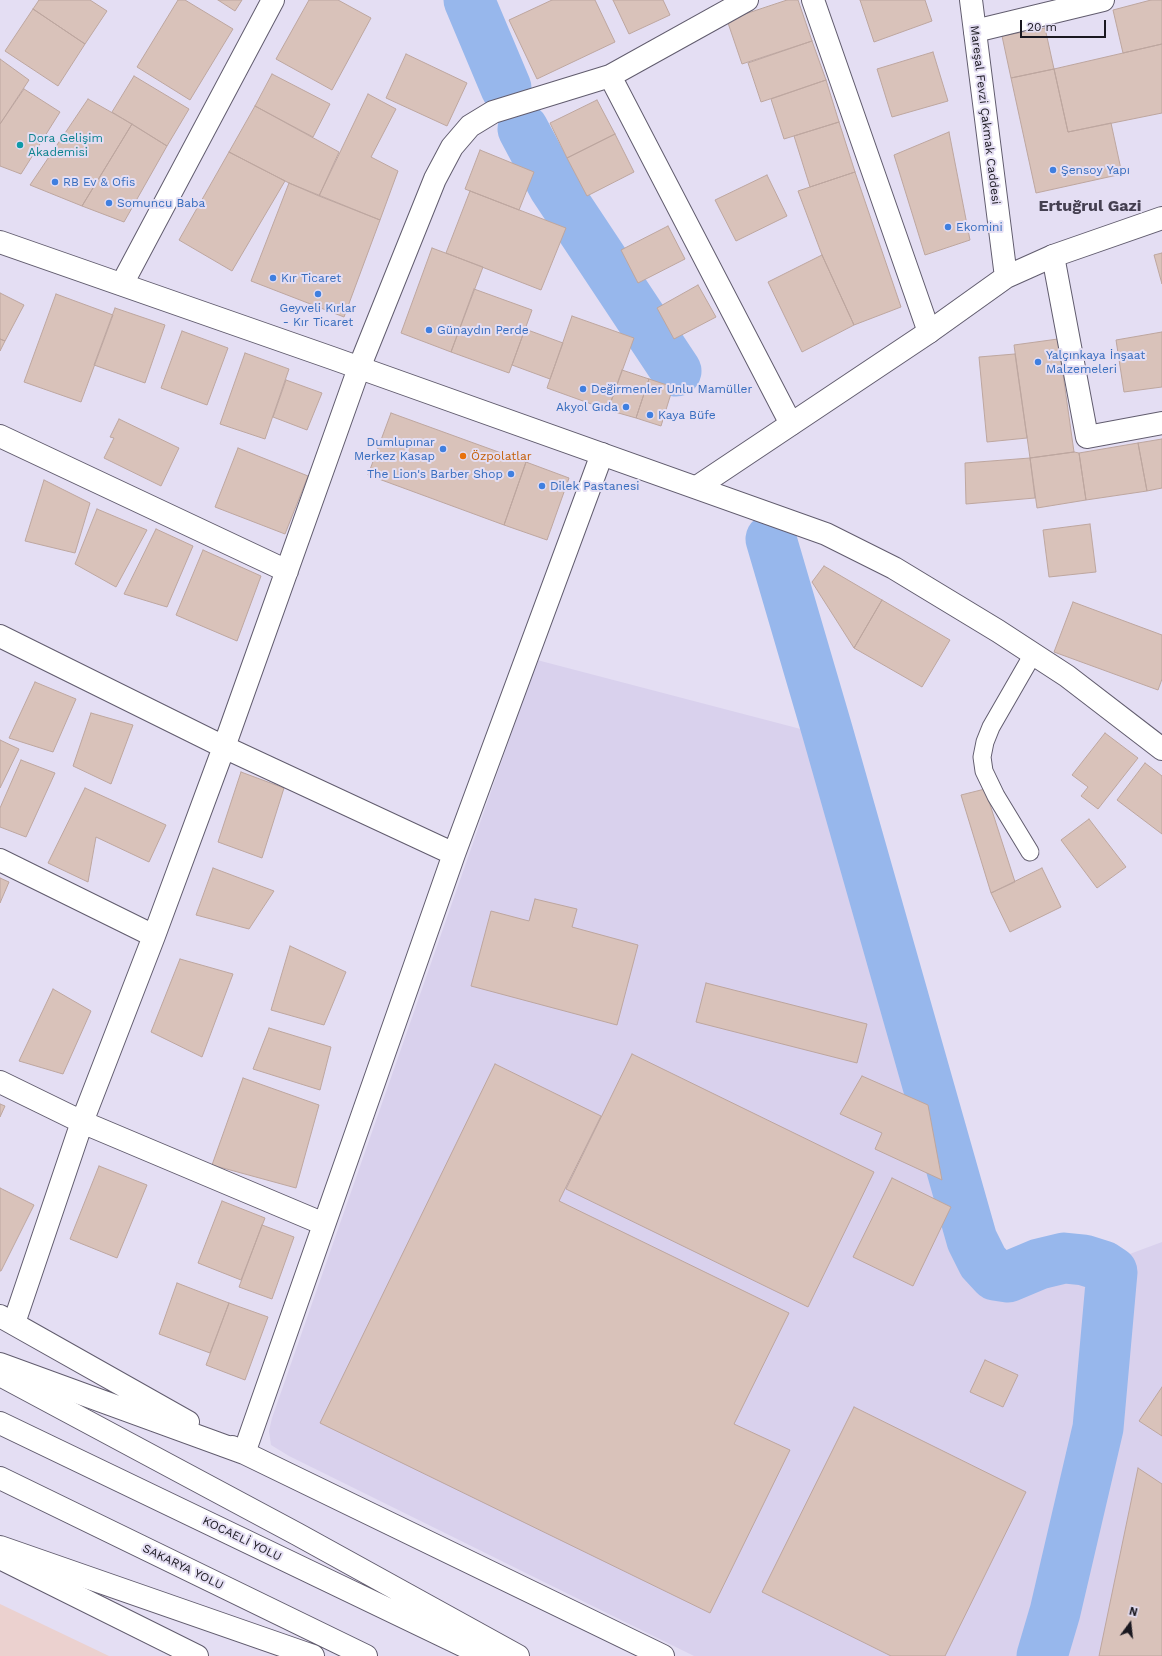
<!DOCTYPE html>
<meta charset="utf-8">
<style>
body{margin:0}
#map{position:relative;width:1162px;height:1656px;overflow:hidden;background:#e4def3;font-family:"Work Sans",sans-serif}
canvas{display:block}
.north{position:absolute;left:1110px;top:1604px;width:40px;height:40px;-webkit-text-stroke:3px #e4def3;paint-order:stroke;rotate:15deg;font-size:11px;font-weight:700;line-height:16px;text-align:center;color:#1a1820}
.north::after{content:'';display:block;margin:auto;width:14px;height:18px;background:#1a1820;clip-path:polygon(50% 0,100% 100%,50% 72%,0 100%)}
.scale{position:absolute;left:1020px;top:20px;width:86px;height:18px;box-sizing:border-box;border:2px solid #1a1820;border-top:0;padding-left:5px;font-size:12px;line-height:14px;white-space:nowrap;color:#1a1820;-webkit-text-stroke:3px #e4def3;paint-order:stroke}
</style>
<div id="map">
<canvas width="1162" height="1656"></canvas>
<div class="north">N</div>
<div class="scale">20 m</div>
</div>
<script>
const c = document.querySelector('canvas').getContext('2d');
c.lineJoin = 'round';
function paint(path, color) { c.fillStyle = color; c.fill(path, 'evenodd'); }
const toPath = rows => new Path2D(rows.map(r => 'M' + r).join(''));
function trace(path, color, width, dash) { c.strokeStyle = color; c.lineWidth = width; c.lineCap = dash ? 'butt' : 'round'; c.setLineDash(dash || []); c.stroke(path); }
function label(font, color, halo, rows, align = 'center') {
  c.font = font + ' "Work Sans",sans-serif'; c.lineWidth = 4; c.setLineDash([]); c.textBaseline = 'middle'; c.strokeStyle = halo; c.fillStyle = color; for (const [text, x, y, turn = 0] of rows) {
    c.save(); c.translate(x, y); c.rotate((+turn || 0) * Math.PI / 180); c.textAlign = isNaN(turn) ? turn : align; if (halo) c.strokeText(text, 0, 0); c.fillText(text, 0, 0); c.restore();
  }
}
paint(toPath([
 [0,1604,109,1656,0,1656]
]), '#ebd1cf');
paint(toPath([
 [537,660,816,733,965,1241,976,1268,991,1281,1006,1286,1055,1266,1066,1265,1083,1268,1106,1275,1092,1430,1051,1609,1037,1656,694,1656,289,1456,271,1445,269,1431,272,1418],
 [1162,1242,1162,1656,1047,1656,1061,1615,1103,1431,1119,1258]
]), '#d9d1ed');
trace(toPath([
 [469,0,506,88],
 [523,129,554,187,676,371],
 [771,539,827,730,972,1240,983,1262,995,1275,1008,1277,1039,1264,1064,1258,1084,1260,1103,1266,1112,1272,1098,1428,1055,1612,1042,1656]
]), '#97b7ec', 51);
const building = toPath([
 [39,0,90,0,107,11,85,44,33,9,39,0],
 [178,0,185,0,233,29,190,100,137,67,178,0],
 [218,0,242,0,235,11,218,0],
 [309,0,338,0,371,18,332,90,276,59,309,0],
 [552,0,595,0,615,42,537,79,509,20,552,0],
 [613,0,663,0,670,15,629,34,613,0],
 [787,0,798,0,812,41,742,64,727,20,787,0],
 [860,0,925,0,932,21,874,42,860,0],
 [1151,0,1162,0,1162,44,1123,53,1113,10,1151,0],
 [33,9,85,44,58,86,5,51,33,9],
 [1045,28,1054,69,1011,78,1002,36,1045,28],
 [812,41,826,80,761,102,748,63,812,41],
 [1162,44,1162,113,1068,132,1054,69,1162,44],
 [933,52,948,101,892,117,877,69,933,52],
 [406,54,467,83,447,126,386,98,406,54],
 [0,59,29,80,0,124,0,59],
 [1054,69,1068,132,1111,123,1122,174,1036,193,1011,78,1054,69],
 [272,74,330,104,313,137,255,106,272,74],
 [134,76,189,109,167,146,112,112,134,76],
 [826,80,839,122,784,139,771,99,826,80],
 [24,89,60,112,21,174,0,166,0,124,24,89],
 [368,94,396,109,371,157,398,171,380,220,319,196,368,94],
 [88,99,132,124,82,206,30,185,88,99],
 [597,100,615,134,567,158,550,123,597,100],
 [255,106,339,152,319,196,289,183,229,152,255,106],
 [839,122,855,172,810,187,794,136,839,122],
 [132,124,167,146,124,222,82,206,132,124],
 [949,132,970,240,925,255,894,155,949,132],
 [615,134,634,172,587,196,567,158,615,134],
 [480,150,534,172,519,210,465,189,480,150],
 [229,152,285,181,232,271,179,240,229,152],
 [855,172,901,307,854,325,822,255,798,191,855,172],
 [767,175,787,216,736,241,715,200,767,175],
 [289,183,380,220,344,317,251,281,289,183],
 [470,191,566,228,541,290,446,253,470,191],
 [668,226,685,259,638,283,621,250,668,226],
 [432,248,483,267,451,352,401,333,432,248],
 [1162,253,1162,284,1154,255,1162,253],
 [822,255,854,325,802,352,768,282,822,255],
 [698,285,716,317,674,339,657,308,698,285],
 [474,289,532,310,509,373,451,352,474,289],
 [0,293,24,305,5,341,0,339,0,293],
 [56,294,113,315,81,402,24,382,56,294],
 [115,308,165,325,145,383,94,365,115,308],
 [572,316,634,338,608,410,547,388,572,316],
 [525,329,563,343,550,379,512,365,525,329],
 [182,331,228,348,207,405,161,388,182,331],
 [1162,332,1162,387,1124,392,1116,340,1162,332],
 [0,339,5,341,0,351,0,339],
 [1058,339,1074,452,1030,458,1014,345,1058,339],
 [245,353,289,369,265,439,220,424,245,353],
 [1015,354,1027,438,987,442,979,357,1015,354],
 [622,370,649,379,636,418,608,410,622,370],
 [649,379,673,387,661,426,636,418,649,379],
 [286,380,322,393,307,430,273,417,286,380],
 [391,413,526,462,504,525,368,475,391,413],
 [119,419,179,448,161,486,104,458,114,438,110,437,119,419],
 [1162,439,1162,488,1147,491,1138,443,1162,439],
 [1138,443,1147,491,1086,500,1079,453,1138,443],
 [238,448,308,476,285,534,215,507,238,448],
 [1074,452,1079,453,1086,500,1037,508,1030,458,1074,452],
 [1030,458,1035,498,966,504,965,463,1030,458],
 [526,462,569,478,547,540,504,525,526,462],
 [44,480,90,503,75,553,25,541,44,480],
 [97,509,147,530,116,587,75,564,97,509],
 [1090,524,1096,572,1049,577,1043,530,1090,524],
 [156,529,193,546,167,607,124,594,156,529],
 [203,550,261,576,237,641,176,615,203,550],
 [824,566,882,600,854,648,812,582,824,566],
 [882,600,950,640,922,687,854,648,882,600],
 [1073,602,1162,635,1162,679,1158,690,1054,652,1073,602],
 [35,682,76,699,53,752,9,738,35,682],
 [91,713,133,725,111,784,73,766,91,713],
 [1105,733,1138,758,1098,809,1081,796,1088,787,1072,775,1105,733],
 [0,740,19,749,0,788,0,740],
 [21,760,55,773,26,837,0,827,0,808,21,760],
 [1145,763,1162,776,1162,834,1117,800,1145,763],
 [241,772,284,788,262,858,218,842,241,772],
 [85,788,166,825,149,862,96,837,88,882,48,863,85,788],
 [985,789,1015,882,991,893,961,795,985,789],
 [1089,819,1126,867,1097,888,1061,840,1089,819],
 [213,868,274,891,249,929,196,915,213,868],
 [1042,868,1061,907,1010,932,991,893,1042,868],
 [0,878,9,882,0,903,0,878],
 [535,899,577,909,572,927,638,945,617,1025,471,986,491,911,529,921,535,899],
 [290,946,346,972,324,1025,271,1010,290,946],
 [180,959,233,974,202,1057,151,1032,180,959],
 [706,983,867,1024,857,1063,696,1022,706,983],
 [53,989,91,1011,63,1074,19,1061,53,989],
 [269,1028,331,1047,320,1090,253,1069,269,1028],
 [632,1054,874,1172,808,1307,566,1189,632,1054],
 [495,1064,601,1116,559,1201,789,1313,734,1424,790,1450,710,1613,320,1423,495,1064],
 [862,1076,928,1105,942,1180,875,1149,882,1133,840,1114,862,1076],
 [243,1078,319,1105,296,1188,212,1165,243,1078],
 [0,1104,5,1106,0,1117,0,1104],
 [99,1166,147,1185,117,1258,70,1239,99,1166],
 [892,1178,951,1207,913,1286,853,1257,892,1178],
 [0,1188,34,1205,1,1271,0,1271,0,1188],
 [222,1201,265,1218,241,1280,198,1263,222,1201],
 [262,1225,294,1237,272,1299,239,1287,262,1225],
 [177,1283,229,1303,210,1353,159,1334,177,1283],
 [229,1303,268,1317,245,1380,206,1365,229,1303],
 [985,1360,1018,1375,1003,1407,970,1392,985,1360],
 [1162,1387,1162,1436,1139,1421,1162,1387],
 [854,1407,1026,1492,945,1656,891,1656,762,1592,854,1407],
 [1138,1468,1162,1484,1162,1656,1099,1656,1138,1468]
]);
paint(building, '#d9c2ba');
trace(building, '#bda69f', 1);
const service = toPath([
 [1030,852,996,796,984,771,982,757,985,742,991,727,1033,654]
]);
const minor = toPath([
 [813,0,929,332],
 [975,31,1103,0],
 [610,76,791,424],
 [1053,256,1087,437,1162,423],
 [122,284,273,0],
 [0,436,287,571],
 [0,636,224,747,454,854],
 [0,860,154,936],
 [0,1082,82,1122,324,1224],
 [0,1316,188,1422],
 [14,1323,82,1122,154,936,224,747,359,368,435,179,452,147,470,126,493,112,610,76,747,0],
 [0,1364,244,1453,454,854,602,454],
 [232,1447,663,1656]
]);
const tertiary = toPath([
 [971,0,1006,277],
 [697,487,929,332,1006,277,1053,256,1162,218],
 [0,1558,197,1656]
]);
const secondary = toPath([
 [0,242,332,358,826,534,894,568,998,631,1067,676,1162,749]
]);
const trunk = toPath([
 [0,1375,297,1534,518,1656],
 [0,1423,485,1656],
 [0,1478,366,1656],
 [0,1547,313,1656]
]);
trace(service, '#615c6e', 19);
trace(minor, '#615c6e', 24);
trace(tertiary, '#615c6e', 24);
trace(secondary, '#615c6e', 24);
trace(trunk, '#615c6e', 24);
trace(service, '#fff', 17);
trace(minor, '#fff', 22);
trace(tertiary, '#fff', 22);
trace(secondary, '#fff', 22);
trace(trunk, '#fff', 22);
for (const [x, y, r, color] of [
 [20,145,4,"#0f9aa8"],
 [1053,170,4,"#3f7fe0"],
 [55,182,4,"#3f7fe0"],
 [109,203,4,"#3f7fe0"],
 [948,227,4,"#3f7fe0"],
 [273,278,4,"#3f7fe0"],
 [318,294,4,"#3f7fe0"],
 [429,330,4,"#3f7fe0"],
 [1038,362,4,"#3f7fe0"],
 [583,389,4,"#3f7fe0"],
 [626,407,4,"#3f7fe0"],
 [650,415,4,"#3f7fe0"],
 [443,449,4,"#3f7fe0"],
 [463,456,4,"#e8710a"],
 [511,474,4,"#3f7fe0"],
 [542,486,4,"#3f7fe0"]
]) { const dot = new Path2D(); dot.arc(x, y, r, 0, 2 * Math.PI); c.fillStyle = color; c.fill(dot); trace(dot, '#e4def3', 1.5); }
label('12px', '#1a1820', '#e4def3', [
 ["Mareşal Fevzi Çakmak Caddesi",985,115,83],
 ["KOCAELİ YOLU",242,1539,26],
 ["SAKARYA YOLU",183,1567,26]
]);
label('12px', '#0d838f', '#e4def3', [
 ["Dora Gelişim",28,138],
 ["Akademisi",28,152]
], 'left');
label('12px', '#366cbe', '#e4def3', [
 ["Şensoy Yapı",1061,170],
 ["RB Ev & Ofis",63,182],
 ["Somuncu Baba",117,203],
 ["Ekomini",956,227],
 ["Kır Ticaret",281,278],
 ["Geyveli Kırlar",318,308,"center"],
 ["- Kır Ticaret",318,322,"center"],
 ["Günaydın Perde",437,330],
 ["Yalçınkaya İnşaat",1046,355],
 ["Malzemeleri",1046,369],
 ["Değirmenler Unlu Mamüller",591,389],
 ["Akyol Gıda",618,407,"right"],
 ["Kaya Büfe",658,415],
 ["Dumlupınar",435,442,"right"],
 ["Merkez Kasap",435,456,"right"],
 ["The Lion's Barber Shop",503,474,"right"],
 ["Dilek Pastanesi",550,486]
], 'left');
label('12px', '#c56008', '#e4def3', [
 ["Özpolatlar",471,456]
], 'left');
label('bold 16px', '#454051', '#e4def3', [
 ["Ertuğrul Gazi",1090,206]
]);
</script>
